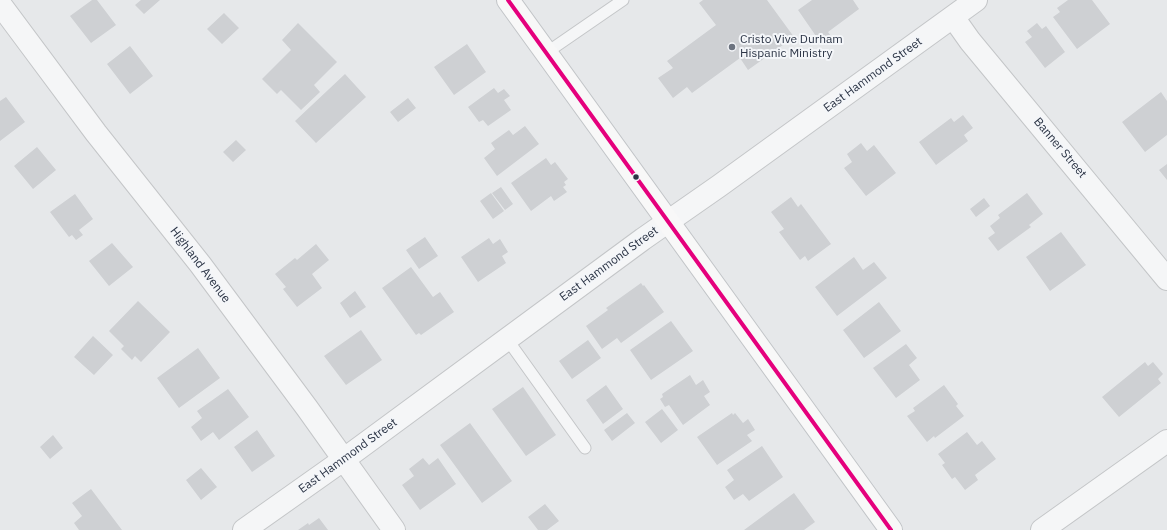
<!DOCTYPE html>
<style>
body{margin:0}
canvas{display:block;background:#e6e8ea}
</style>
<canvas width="1167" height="530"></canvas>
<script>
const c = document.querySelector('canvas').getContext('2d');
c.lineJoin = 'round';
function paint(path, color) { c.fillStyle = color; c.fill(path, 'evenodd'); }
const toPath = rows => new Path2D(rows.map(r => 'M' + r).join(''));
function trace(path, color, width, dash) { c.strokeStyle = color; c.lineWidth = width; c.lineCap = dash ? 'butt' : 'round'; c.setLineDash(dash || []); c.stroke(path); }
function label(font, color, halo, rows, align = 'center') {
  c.font = font + ' "IBM Plex Sans",sans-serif'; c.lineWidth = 4; c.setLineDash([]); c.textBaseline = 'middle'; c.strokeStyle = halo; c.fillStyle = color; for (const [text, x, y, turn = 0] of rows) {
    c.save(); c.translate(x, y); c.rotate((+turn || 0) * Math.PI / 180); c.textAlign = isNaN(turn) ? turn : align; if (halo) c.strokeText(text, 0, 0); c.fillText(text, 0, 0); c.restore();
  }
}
paint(toPath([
 [92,0,97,0,116,25,91,43,70,16],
 [141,0,160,0,144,14,135,5],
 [703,0,767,0,794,37,748,70,740,58,692,93,687,87,673,98,658,78,673,68,667,61,716,25,699,3],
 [812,0,853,0,859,9,828,32,831,36,822,42,819,38,818,39,798,10],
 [1068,0,1092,0,1110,24,1077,49,1053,17,1060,12,1057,8],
 [224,13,239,28,222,44,207,29],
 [298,23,337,62,314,85,320,92,301,110,281,90,277,94,262,79,291,50,282,40],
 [1037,23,1042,29,1046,26,1065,52,1045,68,1025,42,1032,37,1027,31],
 [467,44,486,72,454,95,434,67],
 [130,46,153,76,130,94,107,64],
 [345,74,366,97,316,143,295,121],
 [494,88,498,93,504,89,510,96,504,100,511,110,488,126,483,120,479,122,468,107],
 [1161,92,1167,101,1167,135,1145,152,1122,122],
 [6,97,25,122,0,141,0,101],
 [408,98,416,108,398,122,390,112],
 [963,115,973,128,964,135,968,141,936,165,919,142,951,118,954,122],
 [525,126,539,144,497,176,484,158,495,149,491,143,509,130,513,135],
 [236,140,246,150,233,162,223,152],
 [861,143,867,151,874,145,896,173,866,196,844,168,852,162,847,154],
 [37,147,56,170,33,189,14,166],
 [546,158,551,165,555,162,568,179,564,182,566,185,563,187,567,192,554,201,551,196,531,211,511,183],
 [1167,164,1167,180,1159,170],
 [501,187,513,204,505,210,492,193],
 [491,193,504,211,493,219,480,201],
 [1027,193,1043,214,1029,225,1031,227,998,251,988,238,995,233,990,226,1000,218,998,215],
 [75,194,93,219,79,230,83,235,76,240,72,235,69,237,50,212],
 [791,197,798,207,801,204,831,244,808,261,805,256,800,260,779,232,784,229,771,212],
 [984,198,990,206,976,217,970,209],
 [1061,232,1086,265,1050,291,1026,257],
 [425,237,438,256,419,269,406,250],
 [489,238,493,244,500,239,508,252,502,256,506,263,478,282,461,257],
 [112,243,133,267,109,286,89,261],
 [316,244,329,260,312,274,322,288,297,307,283,289,286,287,275,274,295,258,297,260],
 [854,257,863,270,874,262,887,278,837,316,815,287],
 [411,267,433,297,440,292,454,312,421,335,419,333,416,335,382,288],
 [641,283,643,286,644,285,664,312,621,343,617,338,602,349,586,326,608,310,606,308],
 [355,291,366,307,350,318,340,303],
 [138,301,170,332,141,362,135,356,132,360,121,349,124,346,109,331],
 [879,302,901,331,864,358,843,330],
 [671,321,693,351,651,380,630,350],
 [361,330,382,360,346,385,324,356],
 [93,336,113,355,94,375,74,357],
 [588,340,601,358,572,379,559,361],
 [906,344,917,358,909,365,920,380,896,398,873,368],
 [198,348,220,378,179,408,157,378],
 [1145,362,1148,366,1153,362,1163,374,1158,379,1161,383,1119,417,1102,397],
 [690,375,696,385,703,380,710,392,704,396,710,405,683,425,669,405,665,407,660,399,663,397,662,394],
 [606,385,623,409,603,424,586,400],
 [944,385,958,404,956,406,964,416,935,438,934,436,927,442,907,416,915,411,913,408],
 [523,387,556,435,526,456,492,409],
 [228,389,249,417,219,440,213,432,201,441,191,427,202,418,197,411],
 [662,409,678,430,661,443,645,422],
 [627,413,635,423,612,441,604,430],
 [732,413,733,415,735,413,743,423,748,419,755,430,747,435,752,441,717,465,697,437],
 [470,423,512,481,482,503,440,445],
 [257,430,275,456,252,472,234,447],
 [967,432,977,445,982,441,996,459,975,475,978,480,965,490,955,477,952,479,942,465,945,463,938,454],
 [53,435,63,448,50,459,40,447],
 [762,446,783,477,749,501,743,494,734,500,725,487,734,480,727,470],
 [423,458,429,465,438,458,456,484,420,510,402,485,414,476,409,469],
 [201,468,217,487,201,500,186,480],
 [91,489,122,530,79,530,74,523,82,516,72,503],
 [794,493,815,522,804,530,744,530],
 [545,504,559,521,547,530,538,530,528,517],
 [319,518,328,530,298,530,308,523,309,525]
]), '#ced0d3');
const lane = toPath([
 [546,53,623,0],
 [507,339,585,448]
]);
const street = toPath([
 [0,4,96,133,200,264,307,408,394,530],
 [953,17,970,41,1167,279],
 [244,530,343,460,643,239,719,186,976,0],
 [1042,530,1167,441]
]);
const primary = toPath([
 [508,0,891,530]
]);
trace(lane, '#c4c6c8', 13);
trace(street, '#c4c6c8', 24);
trace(primary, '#c2c5c8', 24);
trace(lane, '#f5f6f7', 11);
trace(street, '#f5f6f7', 22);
trace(primary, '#f8f8f8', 22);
trace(toPath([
 [508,0,891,530]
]), '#e5007d', 4);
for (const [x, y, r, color] of [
 [732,47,4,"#6c737f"],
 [636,177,3.5,"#2b3445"]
]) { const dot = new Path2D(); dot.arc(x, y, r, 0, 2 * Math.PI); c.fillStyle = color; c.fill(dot); trace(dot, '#f4f6f9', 1.5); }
label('12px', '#2b3445', '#f4f6f9', [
 ["Cristo Vive Durham",740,40],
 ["Hispanic Ministry",740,54]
], 'left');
label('12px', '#2b3445', '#f4f6f9', [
 ["East Hammond Street",873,75,-36],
 ["Banner Street",1060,148,50],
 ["East Hammond Street",609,264,-36],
 ["Highland Avenue",200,265,53],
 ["East Hammond Street",348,456,-36]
]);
</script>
